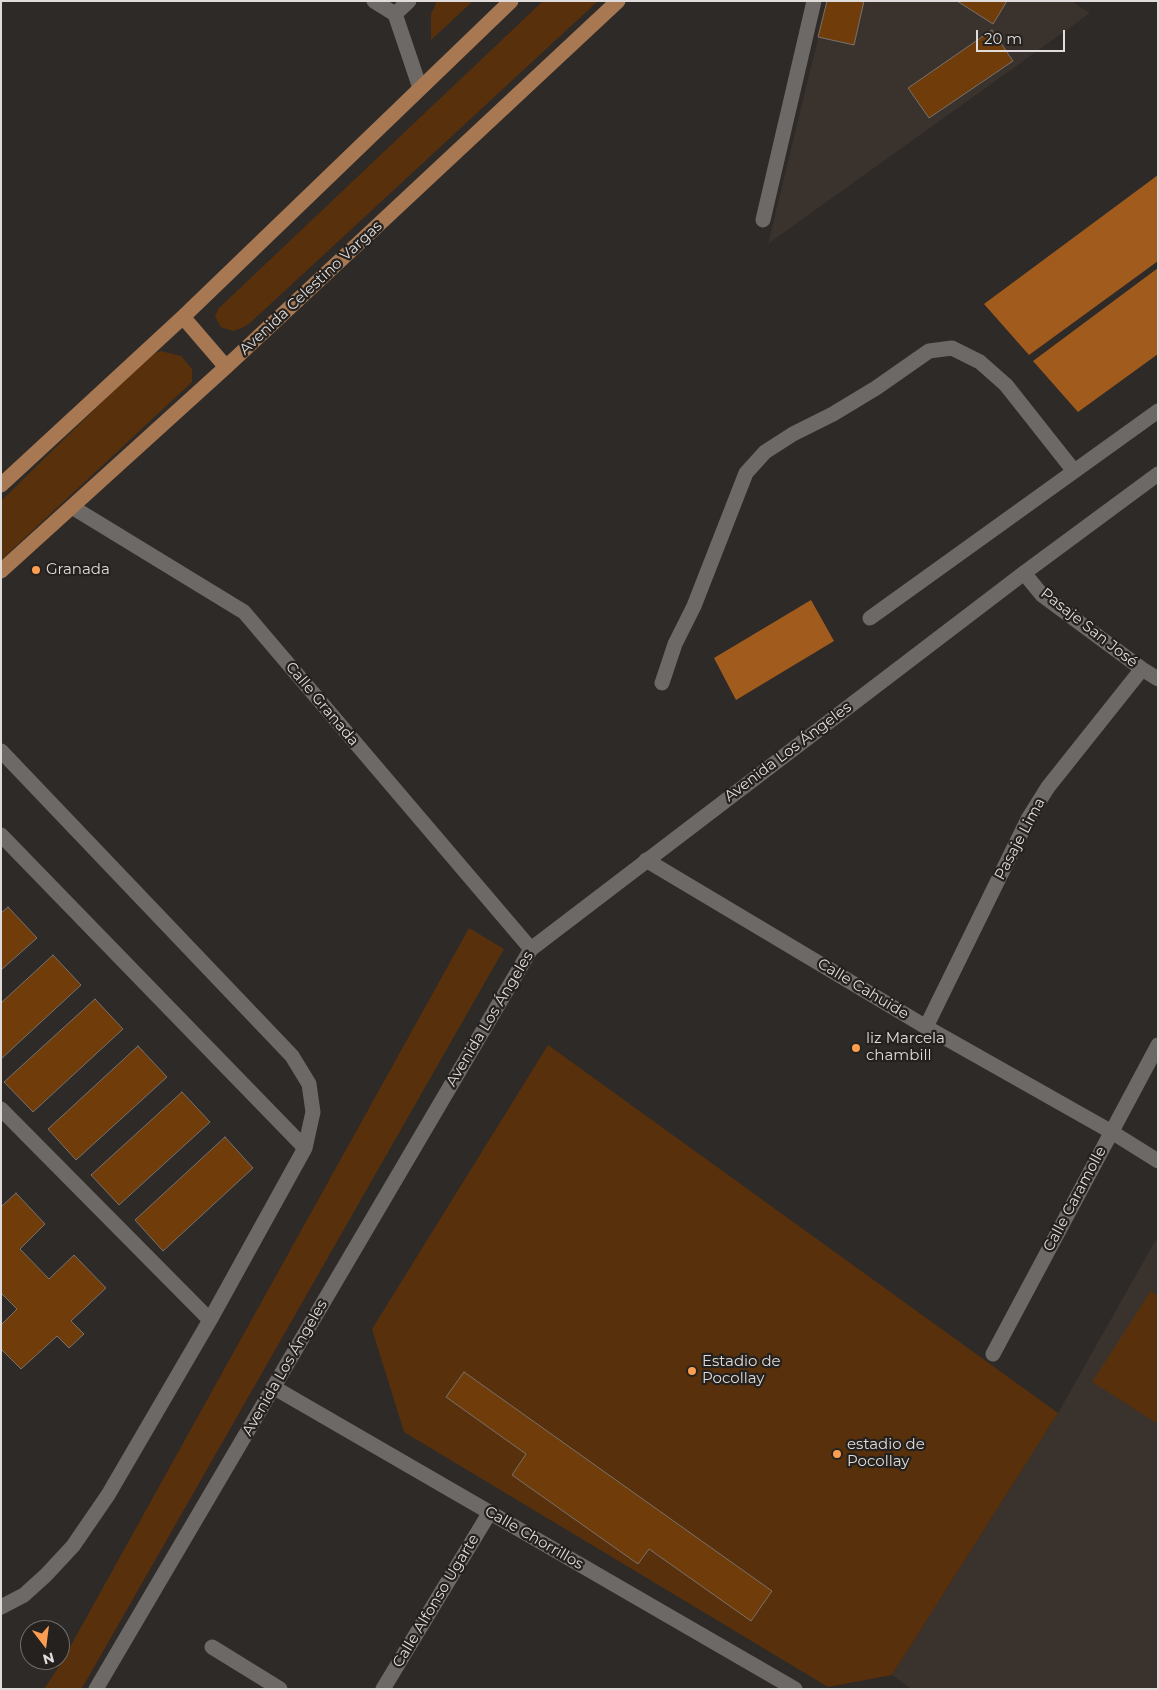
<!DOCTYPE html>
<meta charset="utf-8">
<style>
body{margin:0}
#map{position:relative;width:1159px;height:1690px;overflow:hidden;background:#2e2a28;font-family:Montserrat,sans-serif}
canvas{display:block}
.frame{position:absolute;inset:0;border:2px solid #dfdcdb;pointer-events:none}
.north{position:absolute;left:20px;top:1620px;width:50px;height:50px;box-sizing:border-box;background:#24211e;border:1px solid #6f6c6a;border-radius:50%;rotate:165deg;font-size:14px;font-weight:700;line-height:20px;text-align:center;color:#dfdcdb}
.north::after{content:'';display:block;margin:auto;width:18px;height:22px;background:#fb9e51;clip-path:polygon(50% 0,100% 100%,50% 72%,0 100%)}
.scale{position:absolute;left:976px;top:30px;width:89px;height:22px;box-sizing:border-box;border:2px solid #dfdcdb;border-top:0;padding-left:6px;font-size:15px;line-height:18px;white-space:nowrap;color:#dfdcdb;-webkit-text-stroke:4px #24211e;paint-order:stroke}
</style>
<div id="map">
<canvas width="1159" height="1690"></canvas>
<div class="frame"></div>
<div class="north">N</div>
<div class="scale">20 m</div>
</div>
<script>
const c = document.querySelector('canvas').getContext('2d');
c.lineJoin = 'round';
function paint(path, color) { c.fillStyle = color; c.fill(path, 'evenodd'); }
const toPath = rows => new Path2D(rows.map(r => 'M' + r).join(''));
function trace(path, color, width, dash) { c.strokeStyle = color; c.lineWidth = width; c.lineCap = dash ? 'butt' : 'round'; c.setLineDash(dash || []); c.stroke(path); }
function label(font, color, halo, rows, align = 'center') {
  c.font = font + ' Montserrat,sans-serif'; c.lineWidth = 4.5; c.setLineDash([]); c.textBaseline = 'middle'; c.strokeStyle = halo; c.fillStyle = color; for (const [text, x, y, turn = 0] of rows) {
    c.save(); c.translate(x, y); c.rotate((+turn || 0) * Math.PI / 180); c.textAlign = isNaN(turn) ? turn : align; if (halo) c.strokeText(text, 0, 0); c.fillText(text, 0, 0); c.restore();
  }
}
paint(toPath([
 [827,1,1071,1,1090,13,768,244],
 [1158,1236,1158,1689,911,1689,892,1675,1058,1413]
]), '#3a322c');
paint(toPath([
 [437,1,473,1,431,40,431,14],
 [543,1,598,1,250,323,242,328,233,331,221,327,215,317,218,309],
 [161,351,181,356,192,369,192,382,1,560,1,501,150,355],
 [469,928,504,949,85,1683,81,1689,44,1689,60,1665],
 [548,1045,1058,1413,892,1675,828,1687,404,1432,372,1329],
 [1151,1291,1158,1296,1158,1424,1092,1382]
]), '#58300b');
paint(toPath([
 [1158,175,1158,261,1029,355,984,304],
 [1158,268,1158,354,1078,412,1033,361],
 [811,600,834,641,736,700,714,658]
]), '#a15c1d');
const building = toPath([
 [827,1,864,1,854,45,818,37,827,1],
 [957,1,1007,1,993,24,957,1],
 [992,30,1013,61,929,118,908,88,992,30],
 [8,907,37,938,1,970,1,913,8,907],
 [53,955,81,985,1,1059,1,1003,53,955],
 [95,999,123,1029,33,1112,4,1082,95,999],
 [138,1046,167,1077,76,1160,48,1129,138,1046],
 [182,1092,210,1122,119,1205,91,1175,182,1092],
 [225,1137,253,1168,163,1251,135,1220,225,1137],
 [16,1193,45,1224,20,1249,49,1279,74,1255,106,1288,71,1321,84,1334,69,1348,57,1336,21,1369,1,1349,1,1325,17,1309,1,1293,1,1207,16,1193],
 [464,1372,772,1591,751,1621,649,1549,638,1564,512,1475,526,1454,446,1397,464,1372]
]);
paint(building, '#703c0a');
trace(building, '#76726f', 1);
trace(toPath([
 [870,618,1158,411],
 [662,683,675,644,694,606,746,473,765,452,793,434,833,414,876,388,929,351,952,348,980,362,1006,385,1074,471],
 [1,751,292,1056,309,1084,313,1112,305,1148,210,1320,108,1495,73,1546,46,1575,24,1595,1,1607],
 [1,835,305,1148],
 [1,1109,210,1320],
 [212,1647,280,1689]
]), '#6d6966', 15);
trace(toPath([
 [374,1,395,14],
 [409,1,395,14,420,88],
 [763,220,814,1],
 [1024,573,1042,595,1142,669,1158,679],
 [646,860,926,1027,1110,1131,1158,1161],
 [926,1027,1028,819,1048,787,1142,669],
 [993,1354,1158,1045],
 [273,1387,795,1689],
 [383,1689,490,1512]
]), '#6d6966', 15);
trace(toPath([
 [72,507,244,612,531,949],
 [96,1689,531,949,1024,573,1158,474]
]), '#6d6966', 15);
trace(toPath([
 [183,317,226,367],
 [1,485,183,317,511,1],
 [1,571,226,367,618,1]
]), '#a77852', 15);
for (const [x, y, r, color] of [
 [36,570,5,"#fb9e51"],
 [856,1048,5,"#fb9e51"],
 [692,1371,5,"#fb9e51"],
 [837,1454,5,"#fb9e51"]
]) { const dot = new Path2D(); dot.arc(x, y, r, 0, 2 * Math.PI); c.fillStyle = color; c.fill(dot); trace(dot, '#24211e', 2); }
label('15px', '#dfdcdb', '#24211e', [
 ["Avenida Celestino Vargas",311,288,-43],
 ["Pasaje San José",1089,628,38],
 ["Calle Granada",322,704,50],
 ["Avenida Los Ángeles",788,752,-37],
 ["Pasaje Lima",1020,839,-62],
 ["Calle Cahuide",863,989,31],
 ["Avenida Los Ángeles",490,1019,-59],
 ["Calle Caramolle",1075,1199,-62],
 ["Avenida Los Ángeles",285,1368,-60],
 ["Calle Chorrillos",534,1538,30],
 ["Calle Alfonso Ugarte",436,1601,-59]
]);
label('15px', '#dfdcdb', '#24211e', [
 ["Granada",46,570],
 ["liz Marcela",866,1039],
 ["chambill",866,1056],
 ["Estadio de",702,1362],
 ["Pocollay",702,1379],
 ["estadio de",847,1445],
 ["Pocollay",847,1462]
], 'left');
</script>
